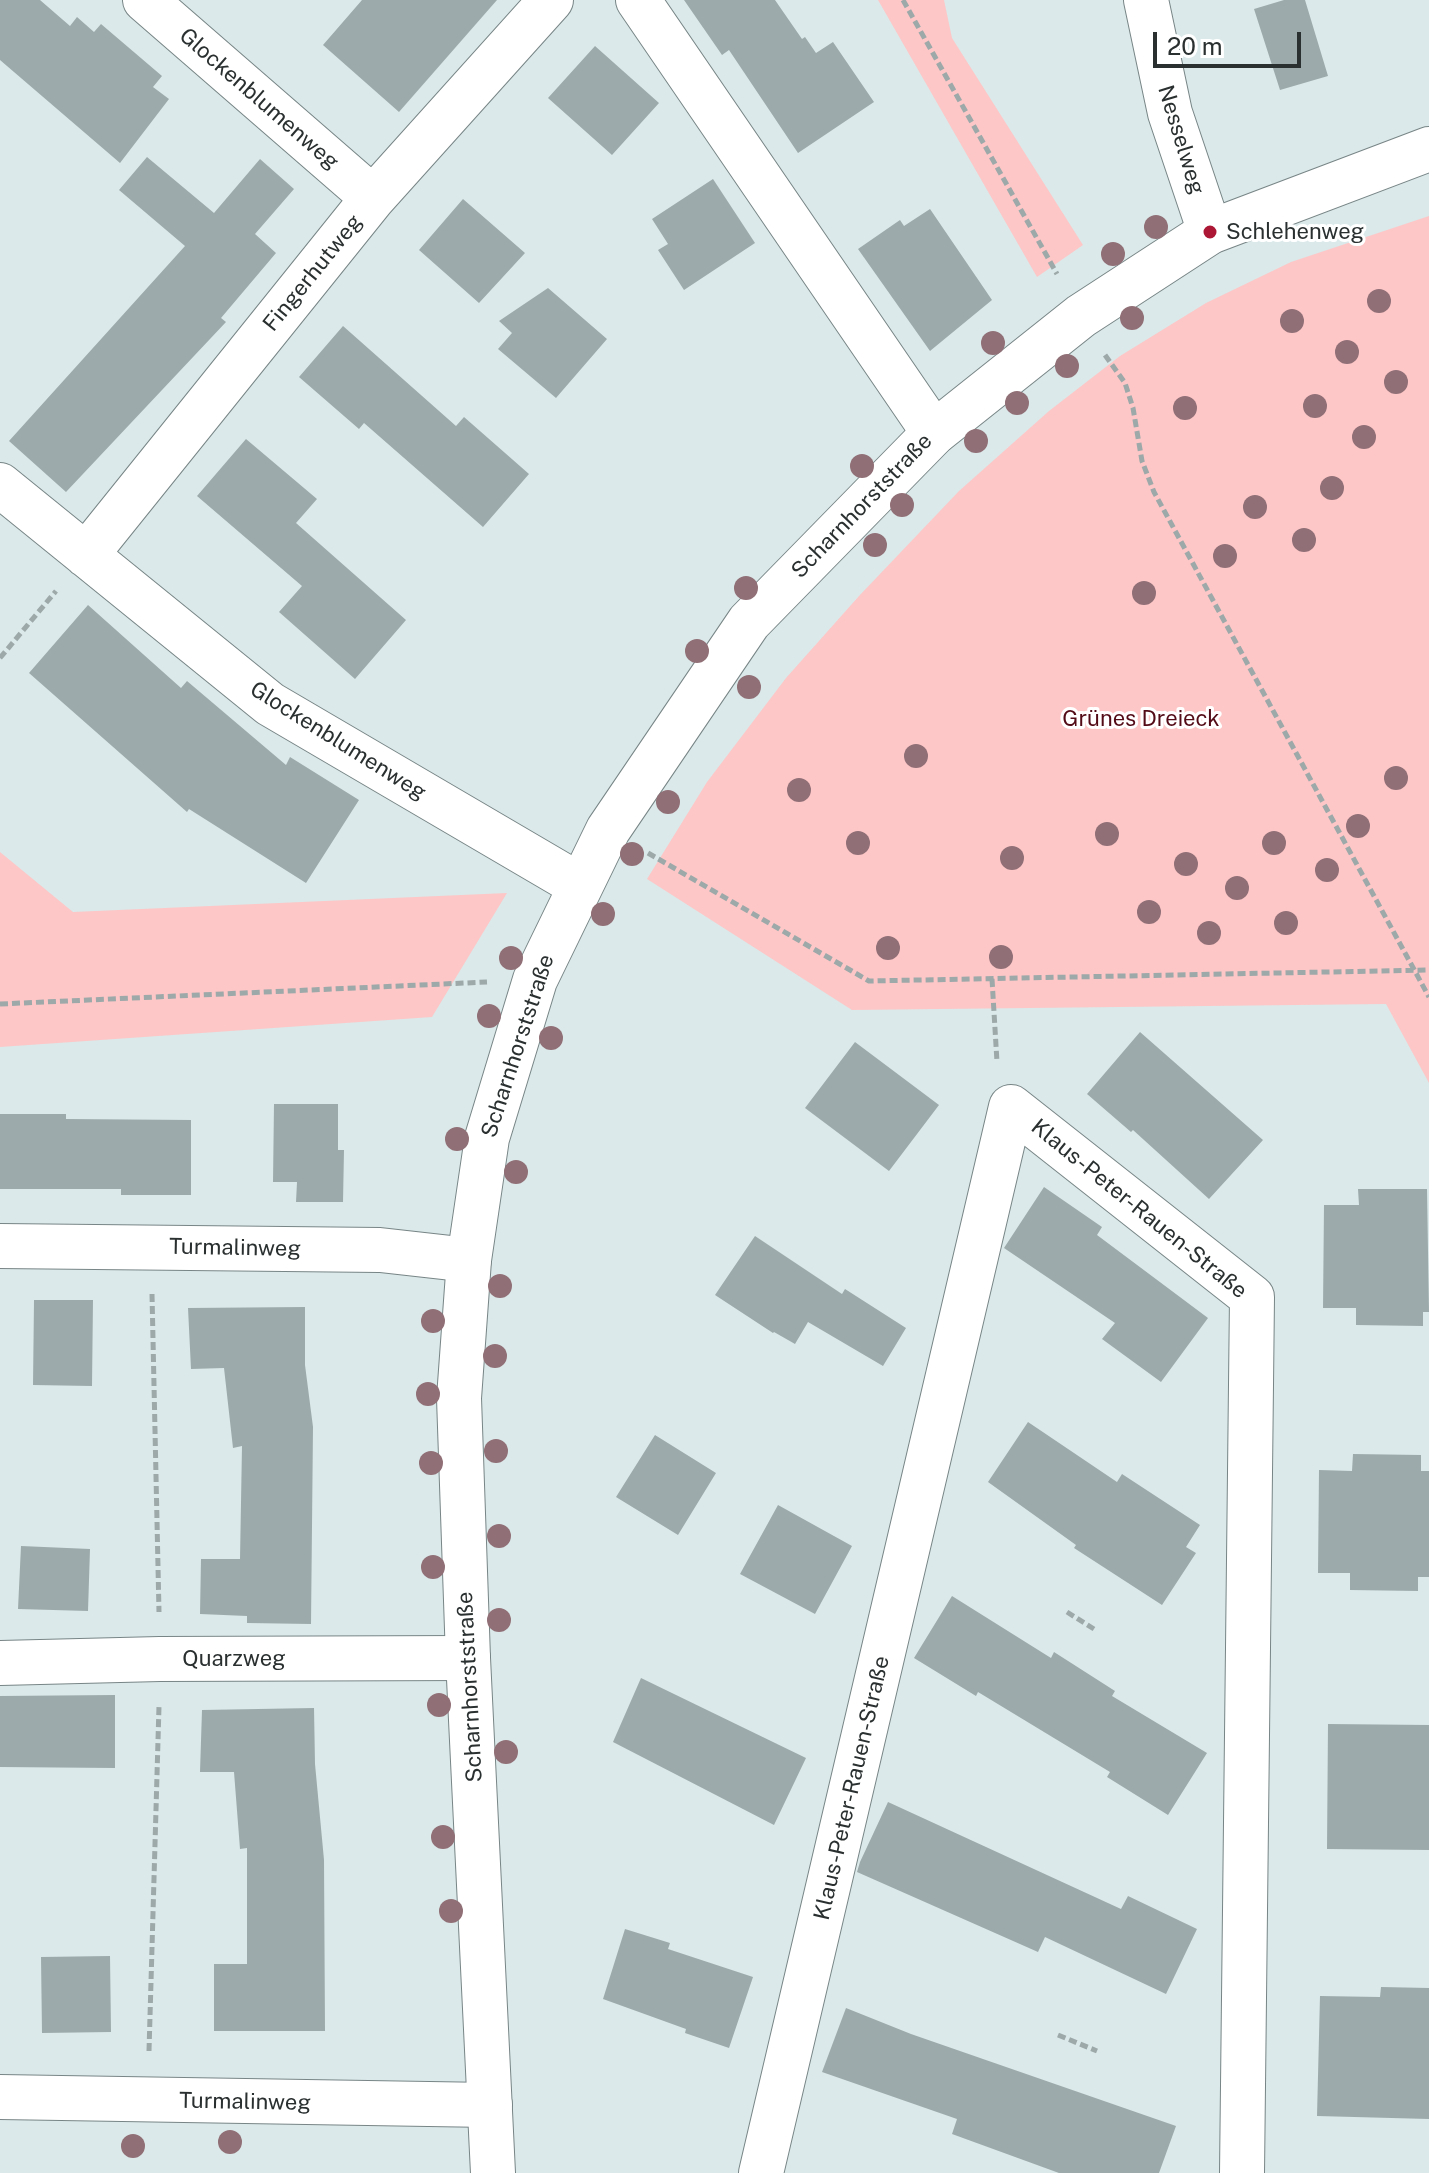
<!DOCTYPE html>
<meta charset="utf-8">
<style>
body{margin:0}
#map{position:relative;width:1429px;height:2173px;overflow:hidden;background:#dbe9ea;font-family:"Public Sans",sans-serif}
canvas{display:block}
.scale{position:absolute;left:1153px;top:32px;width:148px;height:36px;box-sizing:border-box;border:4px solid #2a2f2f;border-top:0;padding-left:10px;font-size:24px;line-height:28px;white-space:nowrap;color:#2a2f2f;-webkit-text-stroke:6px #fff;paint-order:stroke}
</style>
<div id="map">
<canvas width="1429" height="2173"></canvas>
<div class="scale">20 m</div>
</div>
<script>
const c = document.querySelector('canvas').getContext('2d');
c.lineJoin = 'round';
function paint(path, color) { c.fillStyle = color; c.fill(path, 'evenodd'); }
const toPath = rows => new Path2D(rows.map(r => 'M' + r).join(''));
function trace(path, color, width, dash) { c.strokeStyle = color; c.lineWidth = width; c.lineCap = dash ? 'butt' : 'round'; c.setLineDash(dash || []); c.stroke(path); }
function label(font, color, halo, rows, align = 'center') {
  c.font = font + ' "Public Sans",sans-serif'; c.lineWidth = 6; c.setLineDash([]); c.textBaseline = 'middle'; c.strokeStyle = halo; c.fillStyle = color; for (const [text, x, y, turn = 0] of rows) {
    c.save(); c.translate(x, y); c.rotate((+turn || 0) * Math.PI / 180); c.textAlign = isNaN(turn) ? turn : align; if (halo) c.strokeText(text, 0, 0); c.fillText(text, 0, 0); c.restore();
  }
}
paint(toPath([
 [878,0,944,0,952,38,1083,245,1037,277],
 [1429,216,1429,1083,1386,1004,852,1010,647,879,707,782,786,678,859,596,959,491,1049,411,1120,356,1206,303,1291,262],
 [0,852,73,912,507,893,432,1017,0,1047]
]), '#fdc7c7');
paint(toPath([
 [0,0,40,0,70,26,77,17,94,32,101,24,162,76,153,87,169,99,120,163,0,60],
 [362,0,497,0,399,112,323,45],
 [684,0,775,0,802,39,805,37,816,53,833,42,874,102,798,153,729,50,722,55],
 [1284,0,1305,0,1328,76,1280,90,1254,9],
 [595,46,659,103,612,155,548,98],
 [147,157,214,213,260,159,294,189,255,234,276,253,221,318,226,322,66,492,9,441,185,246,119,190],
 [713,179,755,243,684,290,658,250,668,244,652,219],
 [463,199,525,253,479,303,419,250],
 [930,209,992,300,930,351,858,249,900,220,904,226],
 [548,288,607,339,556,398,498,349,512,333,499,321],
 [343,326,456,426,464,417,529,474,483,527,364,423,359,429,299,377],
 [246,439,317,499,296,523,406,620,355,679,279,612,302,586,197,496],
 [88,605,181,688,187,681,286,765,290,757,359,800,306,883,189,809,187,812,29,673],
 [1140,1032,1263,1140,1209,1199,1133,1130,1131,1132,1087,1094],
 [855,1042,939,1105,889,1171,805,1108],
 [274,1104,338,1104,338,1150,344,1150,343,1202,296,1202,297,1182,273,1182],
 [0,1114,66,1114,66,1119,191,1120,191,1195,121,1195,121,1189,0,1189],
 [1044,1187,1102,1227,1097,1235,1208,1318,1161,1382,1102,1339,1115,1323,1004,1248],
 [1358,1189,1427,1189,1429,1312,1423,1312,1423,1326,1356,1325,1356,1308,1323,1308,1324,1205,1359,1205],
 [755,1236,842,1294,845,1289,906,1328,883,1366,808,1322,795,1344,774,1332,773,1333,715,1295],
 [34,1300,93,1300,92,1386,33,1385],
 [305,1307,305,1365,313,1427,311,1624,247,1623,247,1616,200,1614,201,1559,240,1559,242,1446,233,1448,224,1368,191,1369,188,1308],
 [1028,1422,1117,1482,1122,1474,1200,1525,1186,1547,1196,1553,1162,1605,1074,1548,1076,1545,988,1482],
 [655,1435,716,1473,678,1535,616,1497],
 [1353,1454,1421,1455,1421,1471,1429,1471,1429,1577,1418,1577,1418,1591,1350,1590,1350,1573,1318,1573,1319,1470,1352,1471],
 [778,1505,852,1546,815,1614,740,1574],
 [21,1546,90,1549,88,1611,18,1609],
 [952,1596,1051,1658,1054,1652,1115,1691,1112,1696,1207,1753,1168,1815,1107,1777,1110,1772,978,1692,976,1696,914,1658],
 [641,1678,806,1758,774,1825,613,1742],
 [115,1695,115,1768,0,1767,0,1696],
 [314,1708,315,1764,324,1860,325,2031,214,2031,214,1964,247,1964,247,1848,240,1849,234,1772,200,1772,202,1710],
 [1328,1724,1429,1725,1429,1850,1327,1849],
 [888,1802,1121,1909,1128,1896,1197,1929,1166,1994,1045,1937,1038,1952,857,1872,860,1862],
 [625,1929,670,1943,668,1949,753,1977,729,2048,685,2033,686,2029,603,1999],
 [110,1956,111,2032,42,2033,41,1957],
 [1381,1987,1429,1988,1429,2119,1317,2116,1320,1996,1380,1997],
 [846,2008,911,2034,1176,2126,1159,2173,1059,2173,952,2134,957,2119,822,2072]
]), '#9daaab');
const minor = toPath([
 [145,0,373,198],
 [638,0,934,433],
 [1146,0,1170,113,1210,232],
 [0,485,270,704,579,885],
 [86,555,373,198,551,0],
 [0,1246,380,1250,469,1260],
 [0,1663,160,1659,468,1658],
 [0,2097,490,2105],
 [761,2173,1011,1107,1252,1297,1242,2173]
]);
const tertiary = toPath([
 [493,2173,468,1658,459,1398,469,1260,487,1138,535,980,608,830,749,622,934,433,1081,316,1210,232,1429,149]
]);
trace(minor, '#788586', 46);
trace(tertiary, '#788586', 46);
trace(toPath([
 [903,0,1057,274],
 [1105,355,1125,383,1133,408,1142,461,1154,492,1429,997],
 [0,658,56,591],
 [648,853,869,981,1429,970],
 [992,979,997,1062],
 [0,1004,487,982],
 [152,1294,159,1612],
 [1067,1612,1094,1629],
 [1058,2035,1097,2051],
 [149,2051,159,1706]
]), '#9da8a9', 5, [8, 4]);
trace(minor, '#fff', 44);
trace(tertiary, '#fff', 44);
c.fillStyle = '#906f76';
for (const [x, y] of [
 [1156,227],
 [1113,254],
 [1379,301],
 [1132,318],
 [1292,321],
 [993,343],
 [1347,352],
 [1067,366],
 [1396,382],
 [1017,403],
 [1315,406],
 [1185,408],
 [1364,437],
 [976,441],
 [862,466],
 [1332,488],
 [902,505],
 [1255,507],
 [1304,540],
 [875,545],
 [1225,556],
 [746,588],
 [1144,593],
 [697,651],
 [749,687],
 [916,756],
 [1396,778],
 [799,790],
 [668,802],
 [1358,826],
 [1107,834],
 [858,843],
 [1274,843],
 [632,854],
 [1012,858],
 [1186,864],
 [1327,870],
 [1237,888],
 [1149,912],
 [603,914],
 [1286,923],
 [1209,933],
 [888,948],
 [1001,957],
 [511,958],
 [489,1016],
 [551,1038],
 [457,1139],
 [516,1172],
 [500,1286],
 [433,1321],
 [495,1356],
 [428,1394],
 [496,1451],
 [431,1463],
 [499,1536],
 [433,1567],
 [499,1620],
 [439,1705],
 [506,1752],
 [443,1837],
 [451,1911],
 [230,2142],
 [133,2146]
]) { c.beginPath(); c.arc(x, y, 12, 0, 2 * Math.PI); c.fill(); }
for (const [x, y, r, color] of [
 [1210,232,8,"#ac1735"]
]) { const dot = new Path2D(); dot.arc(x, y, r, 0, 2 * Math.PI); c.fillStyle = color; c.fill(dot); trace(dot, '#fff', 3); }
label('22px', '#2a2f2f', '#fff', [
 ["Glockenblumenweg",259,99,41],
 ["Nesselweg",1181,140,73],
 ["Fingerhutweg",313,273,-51],
 ["Scharnhorststraße",862,506,-46],
 ["Glockenblumenweg",338,741,32],
 ["Scharnhorststraße",518,1046,-72],
 ["Klaus-Peter-Rauen-Straße",1139,1209,39],
 ["Turmalinweg",235,1248,1],
 ["Quarzweg",234,1659],
 ["Scharnhorststraße",470,1687,-93],
 ["Klaus-Peter-Rauen-Straße",852,1788,-77],
 ["Turmalinweg",245,2102,1]
]);
label('22px', '#2a2f2f', '#fff', [
 ["Schlehenweg",1226,232]
], 'left');
label('22px', '#530c17', '#fff', [
 ["Grünes Dreieck",1141,719]
]);
</script>
